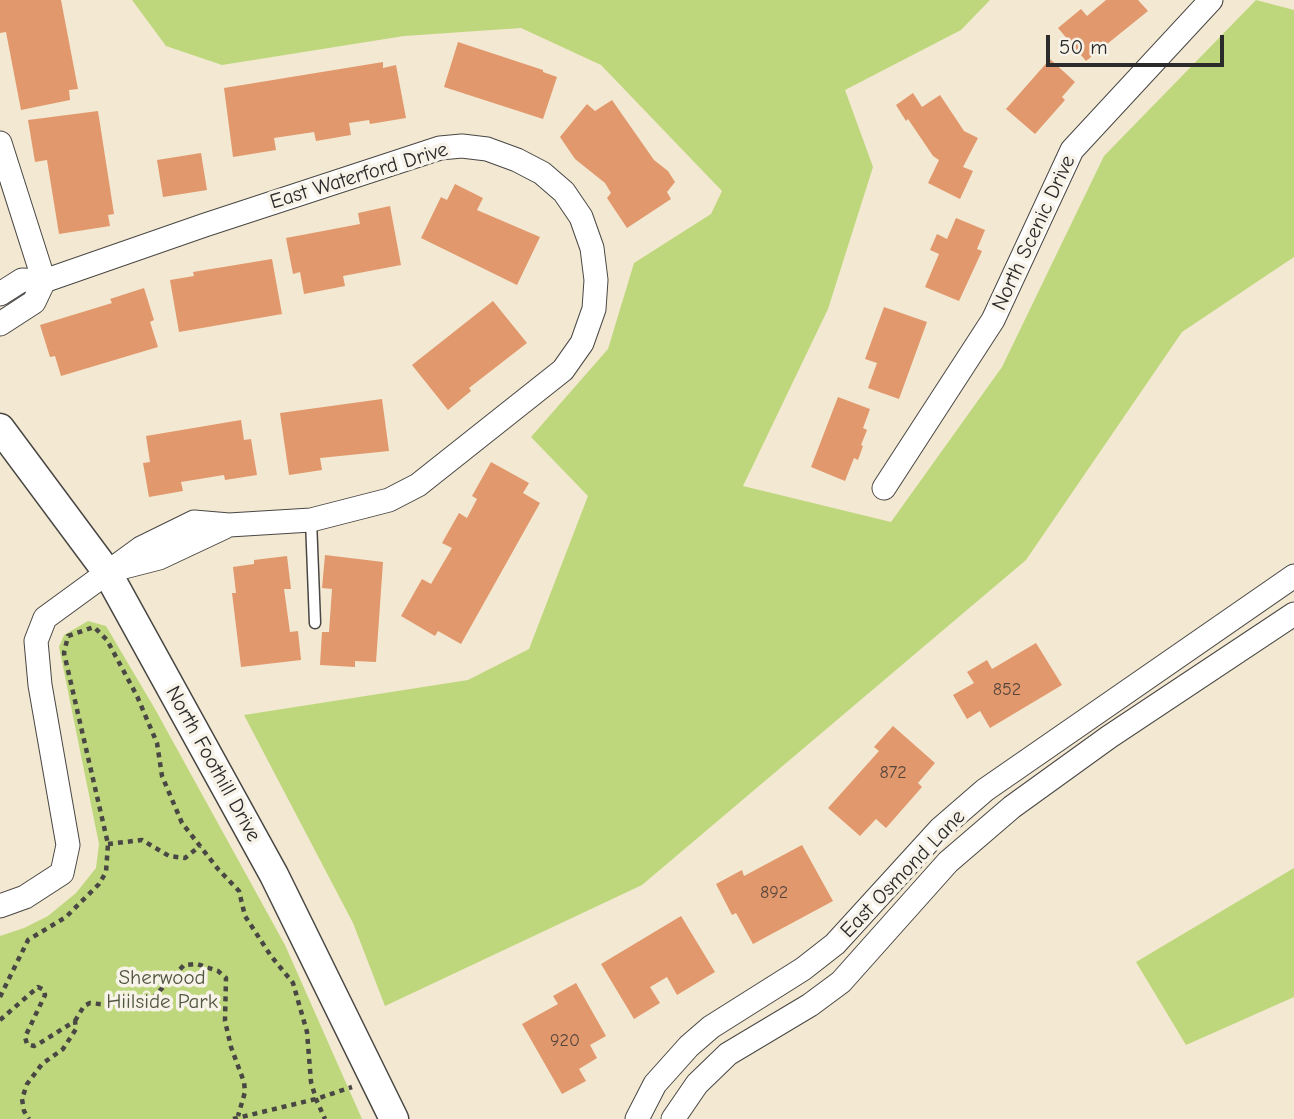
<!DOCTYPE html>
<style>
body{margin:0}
#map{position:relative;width:1294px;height:1119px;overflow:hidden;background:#f3e8d1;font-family:"Comic Neue",sans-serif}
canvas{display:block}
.scale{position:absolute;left:1046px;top:35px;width:178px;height:32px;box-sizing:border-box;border:4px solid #2b2b2b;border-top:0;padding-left:9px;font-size:21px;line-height:24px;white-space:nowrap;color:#2b2b2b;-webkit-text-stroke:5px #f7f3e8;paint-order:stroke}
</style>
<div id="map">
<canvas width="1294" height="1119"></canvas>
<div class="scale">50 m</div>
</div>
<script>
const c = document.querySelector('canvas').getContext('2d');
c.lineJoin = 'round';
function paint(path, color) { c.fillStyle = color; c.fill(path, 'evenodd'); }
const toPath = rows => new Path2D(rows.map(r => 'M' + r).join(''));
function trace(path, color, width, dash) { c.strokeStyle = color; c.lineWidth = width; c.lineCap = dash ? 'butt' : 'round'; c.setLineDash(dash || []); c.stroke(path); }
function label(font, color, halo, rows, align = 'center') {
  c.font = font + ' "Comic Neue",sans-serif'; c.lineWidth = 7; c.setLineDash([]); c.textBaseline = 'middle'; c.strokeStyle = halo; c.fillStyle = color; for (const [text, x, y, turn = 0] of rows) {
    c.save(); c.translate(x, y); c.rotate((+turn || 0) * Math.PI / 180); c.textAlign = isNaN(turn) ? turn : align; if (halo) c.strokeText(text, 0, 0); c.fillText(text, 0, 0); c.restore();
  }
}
paint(toPath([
 [132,0,990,0,961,30,845,90,873,167,828,309,743,486,891,522,1002,367,1104,156,1256,0,1294,10,1294,257,1182,332,1026,560,642,885,385,1006,353,923,244,715,468,680,529,649,588,496,531,437,608,349,634,263,711,214,722,191,601,65,521,28,404,36,222,65,166,46],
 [88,621,106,626,155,709,285,945,362,1119,0,1119,0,936,24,928,48,916,76,893,96,868,99,844,59,647,64,635],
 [1294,868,1294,997,1186,1045,1136,962]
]), '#bed77c');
paint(toPath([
 [0,0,61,0,78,89,69,90,70,100,21,110,6,32,0,33],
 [1106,0,1138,0,1148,11,1086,61,1058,28,1081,9,1087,16],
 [458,42,543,70,543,72,557,77,543,119,444,87],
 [1050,59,1075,82,1062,97,1065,100,1035,134,1006,109],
 [383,62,383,68,396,65,406,118,370,124,369,120,349,123,351,135,316,141,314,132,274,138,276,150,233,157,224,88],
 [913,93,922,107,940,95,964,131,978,138,963,167,973,171,960,199,928,183,939,160,933,156,908,119,906,121,896,105],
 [612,100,654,160,668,171,675,182,667,192,671,199,627,228,607,198,611,193,605,183,575,159,560,137,587,104,595,111],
 [98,111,114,214,108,215,110,226,59,234,47,160,35,162,28,120],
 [201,153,207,190,163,197,157,160],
 [455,184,483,198,477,210,540,237,517,285,421,238,441,197,447,200],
 [390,206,401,265,343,276,345,286,304,294,300,272,293,274,286,238,360,224,358,213],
 [956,218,985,230,977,249,982,251,959,301,925,287,939,254,930,250,937,234,947,239],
 [272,259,282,314,179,332,170,280,194,276,193,272],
 [144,288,154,320,150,322,158,347,61,376,55,356,50,357,40,325,112,303,110,299],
 [493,301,527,343,469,388,471,391,448,410,412,365],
 [884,307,927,322,899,399,868,388,877,363,865,359],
 [838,397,870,409,863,428,867,430,861,445,863,446,858,460,854,458,845,481,811,467],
 [382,399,389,451,320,458,322,470,289,475,280,413],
 [241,420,244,440,251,439,257,475,225,480,224,475,181,482,183,491,149,497,143,463,150,462,146,436],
 [491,462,529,483,523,493,540,503,461,644,438,631,435,636,401,616,422,579,431,584,452,548,442,543,459,513,467,518,477,499,472,496],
 [325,555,383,562,376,662,355,661,355,667,320,665,322,632,329,632,332,589,322,588],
 [287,556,291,589,284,589,290,632,298,631,301,660,241,667,232,593,236,593,233,567,254,564,254,560],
 [1036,643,1062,685,990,728,980,711,967,719,953,695,974,683,967,672,987,660,992,669],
 [893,726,935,763,918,783,922,787,886,828,876,819,860,836,828,808,879,751,874,747],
 [802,845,833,901,753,944,736,913,732,915,716,884,742,870,744,876],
 [681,916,715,972,677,995,667,977,650,987,660,1003,634,1019,601,964],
 [576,983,606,1036,590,1045,597,1058,579,1069,586,1081,562,1094,522,1024,558,1004,553,996]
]), '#e1986d');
const service = toPath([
 [311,520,315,623]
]);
const minor = toPath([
 [0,143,44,281],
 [0,294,22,280,44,281,205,225,440,148,462,146,487,149,517,160,542,173,564,192,581,217,592,248,596,280,594,309,582,343,563,370,418,485,389,500,311,520,229,525,194,522,141,548,45,618,36,641,40,685,68,845,62,873,25,897,0,906],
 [0,324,34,302,44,281],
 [884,488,993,320,1072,150,1211,0],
 [124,567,159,558,225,527],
 [637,1119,655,1084,689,1046,711,1027,803,969,835,944,940,829,985,790,1294,576],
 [673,1119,697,1084,728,1054,810,1005,841,982,948,862,1012,807,1109,737,1294,614]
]);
const tertiary = toPath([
 [0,428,107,572,274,875,394,1119]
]);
trace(service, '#494744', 13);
trace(minor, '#494744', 25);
trace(tertiary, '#494744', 31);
trace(toPath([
 [108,844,142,840,169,856,185,858,200,846],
 [0,997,28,940,66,917,99,884,106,872,108,844,64,653,68,636,94,627,107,640,137,696,157,743,162,776,182,823,218,869,239,891,245,916,271,956,293,983,307,1032,311,1082,316,1099,325,1119],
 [0,1020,38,987,44,990,45,995,25,1037,27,1044,34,1046,40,1043,75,1021,76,1029,63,1049,42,1064,27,1084,22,1099,24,1111,29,1119],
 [75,1021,84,1006,90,1003,137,1008,149,1002,184,965,197,964,218,971,226,978,225,1021,231,1047,244,1082,245,1092,238,1116],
 [233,1119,316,1099,352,1087]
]), '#494744', 4.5, [5, 5]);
trace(service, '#fff', 10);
trace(minor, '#fff', 23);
trace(tertiary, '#fff', 28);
label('18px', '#58463c', null, [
 ["852",1007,690],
 ["872",893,773],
 ["892",774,893],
 ["920",565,1041]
]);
label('21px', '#2b2b2b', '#f7f3e8', [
 ["East Waterford Drive",359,176,-17],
 ["North Scenic Drive",1034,233,-65],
 ["North Foothill Drive",213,764,61],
 ["East Osmond Lane",903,874,-46]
]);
label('21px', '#50563f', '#f7f3e8', [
 ["Sherwood",162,978],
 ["Hiilside Park",162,1002]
]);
</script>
